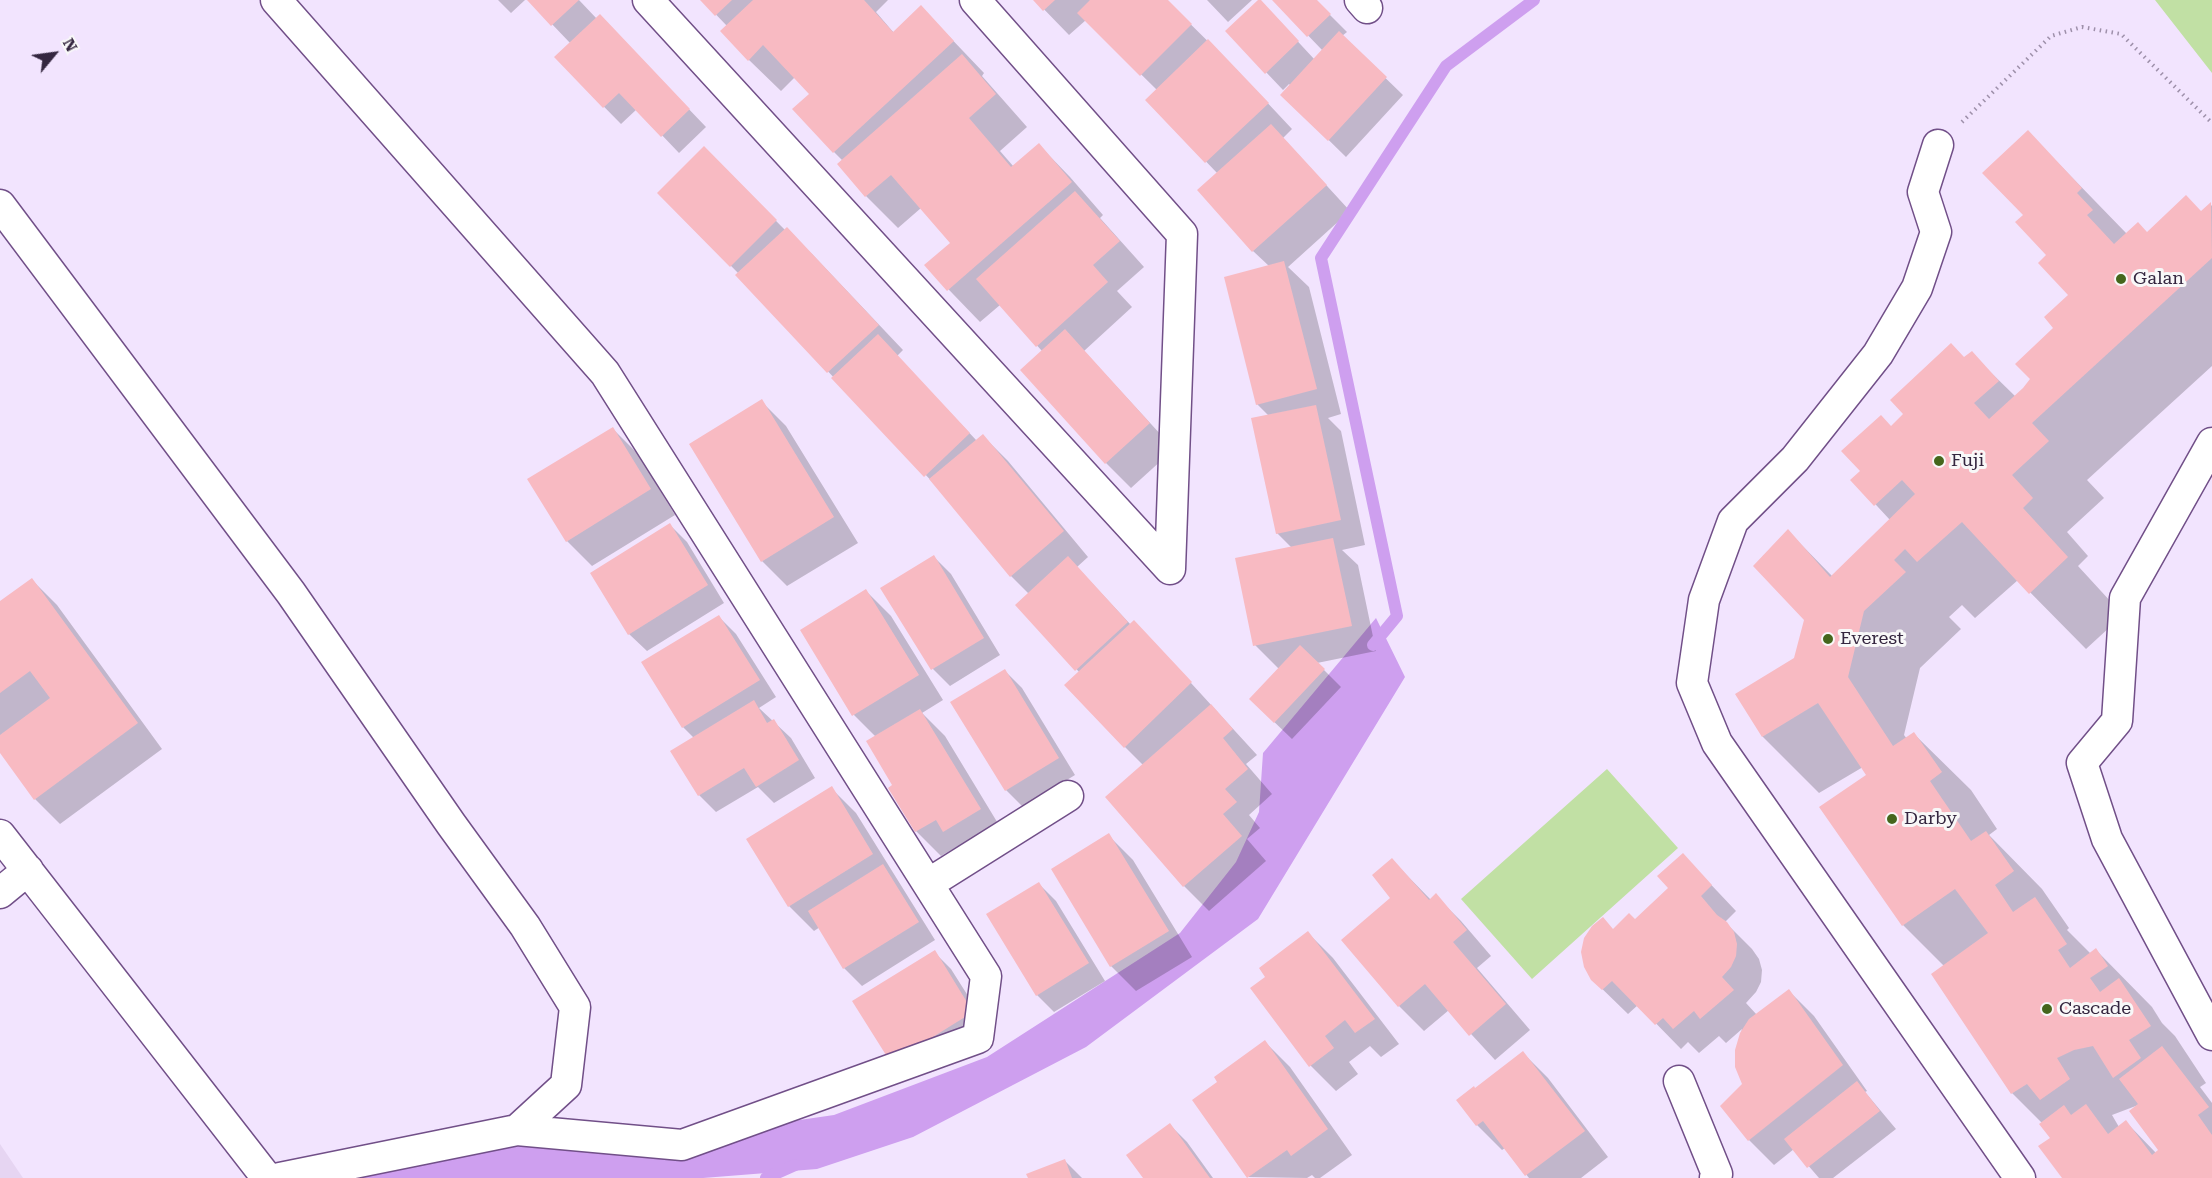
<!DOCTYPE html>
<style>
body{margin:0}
#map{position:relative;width:2212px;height:1178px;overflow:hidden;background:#f2e4fe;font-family:"Roboto Serif",serif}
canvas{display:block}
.north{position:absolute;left:24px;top:24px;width:60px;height:60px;-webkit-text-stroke:4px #f8f8f8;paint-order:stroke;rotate:61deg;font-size:16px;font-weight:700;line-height:24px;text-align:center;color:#34263f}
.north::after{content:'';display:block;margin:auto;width:21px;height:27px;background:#34263f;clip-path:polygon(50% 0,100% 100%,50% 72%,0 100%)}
</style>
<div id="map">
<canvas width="2212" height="1178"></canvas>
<div class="north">N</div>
</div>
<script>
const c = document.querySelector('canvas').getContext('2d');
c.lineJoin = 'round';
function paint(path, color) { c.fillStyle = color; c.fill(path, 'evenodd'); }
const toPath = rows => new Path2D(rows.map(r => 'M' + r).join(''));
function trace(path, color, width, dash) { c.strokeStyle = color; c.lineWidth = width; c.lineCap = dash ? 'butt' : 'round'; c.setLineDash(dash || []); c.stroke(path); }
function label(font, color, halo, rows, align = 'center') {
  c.font = font + ' "Roboto Serif",serif'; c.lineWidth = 6; c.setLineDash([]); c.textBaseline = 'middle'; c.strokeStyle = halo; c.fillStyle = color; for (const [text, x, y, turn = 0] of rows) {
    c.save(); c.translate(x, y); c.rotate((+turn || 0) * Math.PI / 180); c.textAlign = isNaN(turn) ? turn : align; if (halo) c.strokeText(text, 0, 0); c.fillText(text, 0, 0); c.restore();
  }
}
paint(toPath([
 [0,1144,23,1178,0,1178]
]), '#e6d5f2');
paint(toPath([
 [2155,0,2212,0,2212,73],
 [1607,769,1678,848,1532,979,1461,899]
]), '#c1e0a4');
paint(toPath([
 [1376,618,1405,677,1258,919,1086,1047,913,1137,817,1169,703,1178,354,1178,443,1155,526,1144,689,1136,834,1115,987,1057,1180,933,1236,862,1259,812,1263,753]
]), '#ce9fef');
paint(toPath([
 [498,0,525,0,511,13],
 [529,0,579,0,597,19,617,34,706,127,679,153,637,109,621,124,556,58,571,44],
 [702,0,888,0,876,12,894,33,921,7,984,73,982,76,1027,127,1000,151,1014,167,1039,145,1070,177,1103,215,1100,218,1144,267,1117,291,1132,307,1084,351,1174,449,1131,488,1106,463,1042,351,1000,305,980,322,926,266,952,243,921,208,898,228,866,196,839,164,843,161,834,152,811,94,795,77,781,91,749,60,727,26],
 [1035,0,1166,0,1233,66,1292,129,1283,138,1350,211,1288,267,1309,287,1341,414,1328,418,1341,431,1365,545,1342,550,1358,565,1376,651,1317,663,1341,687,1292,739,1268,716,1279,669,1255,645,1292,548,1277,533,1269,416,1257,404,1269,266,1253,251,1218,174,1147,100,1157,90,1086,20,1069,35],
 [1207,0,1252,0,1228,22],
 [1274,0,1315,0,1347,32,1342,36,1403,95,1346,157,1300,112,1291,86,1289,84,1283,90,1227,31,1276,18,1315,60,1323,51],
 [2028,132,2127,234,2147,234,2202,213,2211,205,2212,206,2212,366,2087,480,2104,498,2067,532,2088,556,2078,566,2123,615,2086,649,2018,580,1975,618,1962,605,1949,617,1961,629,1920,668,1904,735,1907,739,1914,734,1971,790,1997,829,1989,835,2042,889,2069,928,2067,930,2091,954,2096,950,2152,1007,2162,1023,2175,1036,2206,1083,2200,1087,2212,1103,2212,1178,2063,1178,2052,1138,2042,1123,2012,1093,1945,967,1903,925,1868,775,1863,767,1819,793,1763,737,1737,694,1795,659,1806,620,1788,531,1833,577,1890,520,1853,480,1862,471,1891,427,1971,353,2016,397,2032,379,2070,295,2025,215],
 [2141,1104,2160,1150,2156,1153,2126,1122,2119,1127,2112,1115],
 [704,148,785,230,812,254,903,350,897,356,977,441,983,436,1008,461,1088,557,1077,567,1131,625,1158,647,1257,755,1246,764,1272,794,1249,815,1260,828,1247,839,1266,861,1209,911,1184,886,1107,797,1143,765,1125,747,1080,673,1017,605,1029,594,1011,576,939,489,737,275,739,274,659,193],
 [761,401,786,426,858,543,787,586,762,561],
 [613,429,638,454,675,515,592,566,567,541],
 [670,525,687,542,724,603,647,651,629,634],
 [934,557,951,574,1000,655,950,686,933,669],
 [32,580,57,605,162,749,60,824,35,799,0,751,0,603],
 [866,591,891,616,943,700,922,713,945,736,1005,835,969,856,958,846,941,856,916,831,894,786,876,737,854,715],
 [719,617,736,634,776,697,759,708,791,738,815,778,774,803,758,787,716,812,699,795,672,751,694,738,683,727],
 [1004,670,1022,688,1075,775,1023,807,1006,790],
 [831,788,856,813,935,940,862,986,844,968,820,927,814,931,789,906],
 [1108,835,1133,860,1192,957,1136,991,1111,966],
 [1683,855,1736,911,1725,922,1752,949,1759,959,1762,970,1761,982,1756,992,1746,1003,1757,1015,1789,991,1814,1016,1867,1091,1865,1092,1896,1129,1833,1178,1819,1178,1794,1149,1774,1165,1749,1140,1744,1084,1736,1050,1742,1029,1726,1043,1719,1036,1699,1053,1688,1042,1681,1049,1638,1005,1628,1014,1592,979,1614,930,1635,921,1670,888],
 [1392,860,1431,900,1436,896,1461,921,1491,956,1477,968,1530,1030,1495,1060,1449,1010,1424,1031,1399,1006,1343,940,1392,898],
 [1039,884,1056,901,1105,981,1054,1012,1037,995],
 [1308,933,1333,958,1399,1044,1381,1057,1370,1046,1349,1062,1358,1074,1336,1091,1311,1066,1252,988,1267,977],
 [934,952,951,969,989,1029,910,1079,892,1062],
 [1265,1042,1290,1067,1352,1155,1320,1178,1315,1178,1312,1175,1307,1178,1249,1177,1219,1083],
 [1523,1053,1548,1078,1608,1157,1581,1178,1529,1178,1505,1148,1502,1150,1477,1125,1458,1100,1475,1090],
 [1170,1125,1187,1142,1213,1178,1145,1178],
 [1065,1161,1082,1178,1029,1178]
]), '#0003');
trace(toPath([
 [1373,645,1397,616,1321,258,1446,66,1534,0],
 [766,1178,795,1165]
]), '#ce9fef', 12);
paint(toPath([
 [527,0,579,0,551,26],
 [700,0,732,0,715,16],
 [753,0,864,0,893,32,921,5,954,41,833,153,792,109,809,94,763,45,748,61,720,31],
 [1033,0,1055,0,1043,11],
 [1090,0,1168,0,1192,24,1140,76,1077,13],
 [1258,0,1261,0,1299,41,1265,74,1225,31],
 [1272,0,1317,0,1331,14,1307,37],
 [600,14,690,109,661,137,619,93,603,108,554,57],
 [1339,31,1387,77,1328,141,1280,95],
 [1208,39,1269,103,1205,163,1145,100],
 [962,54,996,94,969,118,1011,167,1039,143,1072,182,947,291,924,265,950,243,891,175,865,197,837,164],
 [1271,124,1327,185,1252,252,1197,190],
 [2028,130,2082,188,2077,193,2093,210,2087,215,2114,244,2138,222,2147,232,2186,195,2201,211,2211,202,2212,258,2032,423,2049,441,2012,475,2033,498,2023,508,2068,557,2029,594,1962,522,1917,562,1905,549,1894,560,1906,572,1864,611,1848,677,1893,746,1914,732,1942,772,1930,781,1971,841,1986,831,2014,871,1995,885,2013,912,2035,897,2067,944,2058,950,2070,968,2096,948,2108,966,2090,978,2100,992,2119,978,2151,1026,2129,1040,2141,1058,2113,1078,2093,1046,2074,1050,2057,1058,2070,1079,2040,1100,2027,1084,2011,1094,1931,974,1988,933,1955,889,1902,926,1819,807,1866,775,1818,703,1762,737,1735,694,1794,658,1804,620,1753,566,1788,529,1830,577,1915,494,1902,480,1874,506,1850,480,1860,471,1841,451,1881,415,1891,426,1903,414,1890,400,1951,343,1964,357,1972,351,1999,381,1974,403,1989,419,2023,388,2030,379,2015,364,2053,328,2044,317,2068,295,2038,263,2046,255,2015,222,2023,215,1982,173],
 [704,146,777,220,730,267,657,193],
 [1075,191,1120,241,1093,265,1108,282,1036,347,976,279],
 [787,227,879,325,827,373,735,275],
 [1284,261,1317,389,1256,405,1224,277],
 [1065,329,1150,423,1105,464,1020,370],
 [878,334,970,433,924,477,831,378],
 [762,399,834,517,761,562,689,444],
 [1316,405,1341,520,1276,534,1251,418],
 [613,427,651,489,566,542,527,479],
 [983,434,1064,531,1010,577,929,479],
 [670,523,708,585,628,635,590,573],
 [1333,538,1352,626,1253,646,1235,558],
 [934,555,984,638,931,670,880,588],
 [1068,556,1128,622,1075,671,1015,605],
 [32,578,138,723,34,800,0,753,0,735,50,698,30,671,0,693,0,601],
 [866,589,919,675,852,716,800,630],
 [719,615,760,680,682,728,641,662],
 [1134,620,1192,682,1124,748,1064,685],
 [1300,645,1325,669,1274,723,1249,699],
 [1005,669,1059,758,1005,791,950,702],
 [754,700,767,723,774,719,799,760,756,787,744,768,698,796,670,751],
 [1211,704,1233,729,1223,738,1248,769,1225,789,1237,802,1223,814,1242,836,1183,887,1105,797],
 [920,709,981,809,943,832,936,820,915,832,888,788,892,785,866,741],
 [832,786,873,854,788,907,746,839],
 [1109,833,1169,931,1110,967,1051,869],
 [1683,853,1712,885,1701,896,1717,915,1727,922,1734,932,1737,944,1736,956,1731,967,1722,977,1734,990,1700,1019,1694,1011,1673,1029,1663,1018,1655,1025,1612,981,1602,990,1591,980,1584,967,1581,952,1584,938,1592,926,1603,917,1613,929,1629,913,1635,919,1668,888,1657,876],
 [1392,858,1429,900,1436,893,1467,930,1453,942,1506,1004,1469,1036,1425,984,1398,1007,1341,940,1390,898,1372,875],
 [883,864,919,922,843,969,808,911],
 [1039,882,1089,963,1036,996,986,914],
 [1308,931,1375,1019,1355,1033,1345,1020,1325,1036,1334,1048,1309,1067,1250,988,1265,977,1259,968],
 [935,950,973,1012,891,1063,852,1001],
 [1789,989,1843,1065,1748,1141,1720,1106,1742,1084,1735,1067,1735,1050,1740,1033,1749,1019],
 [1265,1040,1328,1129,1291,1156,1287,1150,1247,1178,1192,1100,1217,1082,1214,1077],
 [2162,1046,2209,1107,2198,1115,2212,1135,2212,1178,2062,1178,2038,1146,2050,1138,2039,1124,2064,1105,2071,1115,2086,1104,2108,1134,2126,1120,2152,1155,2158,1150,2129,1111,2138,1104,2119,1079],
 [1523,1051,1585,1131,1525,1176,1483,1121,1476,1126,1456,1100,1474,1086,1475,1088],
 [1857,1081,1880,1111,1807,1168,1784,1139],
 [1170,1123,1210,1178,1143,1178,1126,1155],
 [1065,1159,1072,1178,1028,1178,1026,1174]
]), '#f8bac2');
const minor = toPath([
 [276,0,605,373,986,976,978,1038,682,1145,517,1130],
 [648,0,1170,569,1182,234,975,0],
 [1360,0,1367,8],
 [1938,145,1923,192,1936,232,1917,288,1878,354,1795,459,1733,521,1704,600,1692,683,1717,743,2020,1178],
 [0,205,291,593,451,824,525,926,575,1007,566,1085,517,1130,280,1178],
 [2212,443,2125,598,2117,721,2082,763,2107,839,2212,1035],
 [0,835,267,1178],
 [928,884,1068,796],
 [0,893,28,870],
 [1679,1081,1717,1174,1715,1178]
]);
trace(minor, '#714f88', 33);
trace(toPath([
 [1962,122,2051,36,2082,27,2121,34,2212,123]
]), '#9e90aa', 4, [1.5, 4.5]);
trace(minor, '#fff', 30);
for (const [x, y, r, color] of [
 [2121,279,6,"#45661c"],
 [1939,461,6,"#45661c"],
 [1828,639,6,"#45661c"],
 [1892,819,6,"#45661c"],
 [2047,1009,6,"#45661c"]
]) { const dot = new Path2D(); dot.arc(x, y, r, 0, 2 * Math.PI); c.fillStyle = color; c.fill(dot); trace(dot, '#f8f8f8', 2); }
label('18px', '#34263f', '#f8f8f8', [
 ["Galan",2133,279],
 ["Fuji",1951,461],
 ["Everest",1840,639],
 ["Darby",1904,819],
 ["Cascade",2059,1009]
], 'left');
</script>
